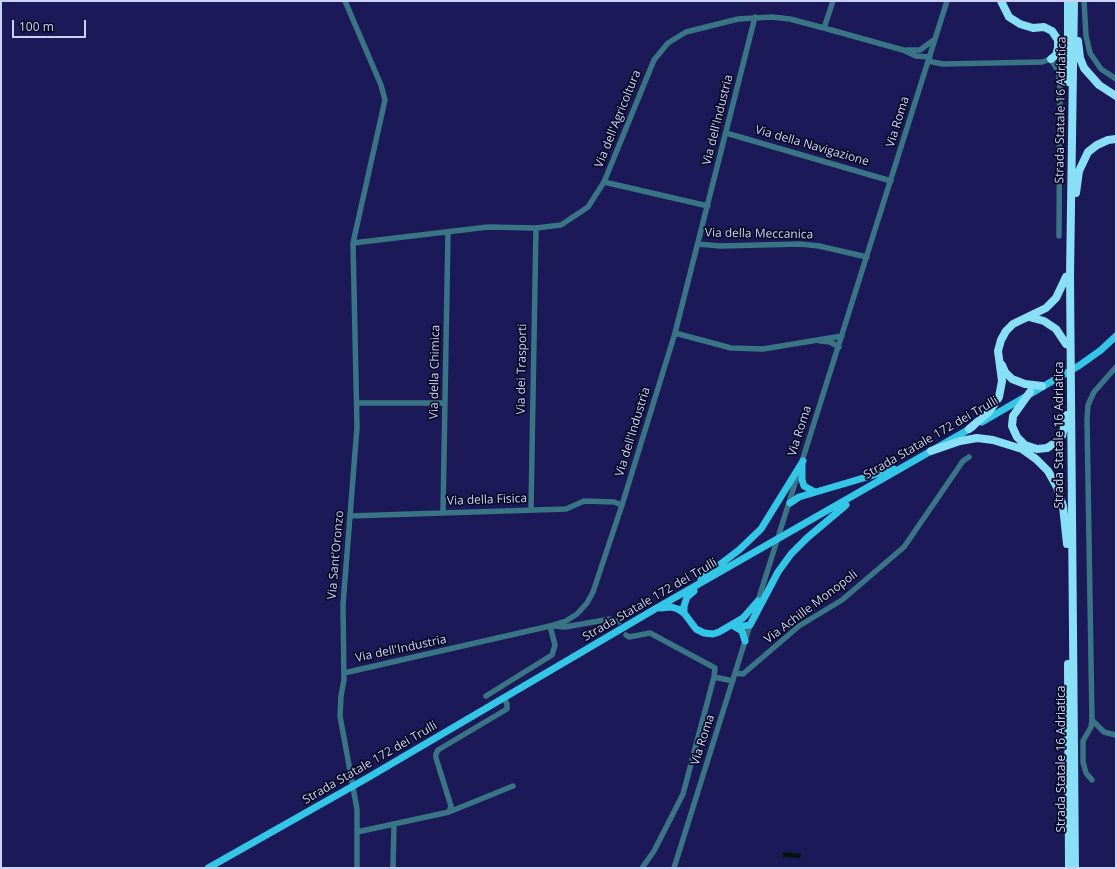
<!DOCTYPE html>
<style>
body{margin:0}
#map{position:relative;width:1117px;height:869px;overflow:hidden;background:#1b1957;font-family:"Open Sans",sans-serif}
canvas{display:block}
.frame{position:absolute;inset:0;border:2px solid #cbd2f9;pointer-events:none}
.scale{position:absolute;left:12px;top:20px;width:74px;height:18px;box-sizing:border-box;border:2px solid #cbd2f9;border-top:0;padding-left:5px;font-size:12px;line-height:14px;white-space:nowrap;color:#cbd2f9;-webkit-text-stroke:3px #090a24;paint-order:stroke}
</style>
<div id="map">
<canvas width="1117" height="869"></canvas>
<div class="frame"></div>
<div class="scale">100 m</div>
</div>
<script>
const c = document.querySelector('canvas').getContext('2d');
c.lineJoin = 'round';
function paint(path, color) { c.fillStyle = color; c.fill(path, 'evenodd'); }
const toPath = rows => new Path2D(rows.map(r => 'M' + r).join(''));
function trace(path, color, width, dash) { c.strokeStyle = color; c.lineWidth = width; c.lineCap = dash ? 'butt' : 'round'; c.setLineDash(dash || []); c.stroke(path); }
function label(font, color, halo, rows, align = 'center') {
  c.font = font + ' "Open Sans",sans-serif'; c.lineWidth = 3.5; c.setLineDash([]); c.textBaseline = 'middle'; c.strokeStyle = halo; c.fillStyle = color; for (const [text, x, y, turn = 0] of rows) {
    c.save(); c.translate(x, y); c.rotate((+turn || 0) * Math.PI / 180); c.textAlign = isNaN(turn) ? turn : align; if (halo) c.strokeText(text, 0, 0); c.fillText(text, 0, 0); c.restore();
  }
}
paint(toPath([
 [783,852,801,854,800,858,783,857]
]), '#021409');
trace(toPath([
 [345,1,381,85,385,100,353,243,357,427,343,605,344,680,341,696,340,716,357,809,357,868],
 [1084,1,1086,36,1090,53,1101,69,1116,79],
 [824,28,833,1],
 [906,50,920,50,935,39],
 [928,61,943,64,1042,62,1051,59,1058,71,1060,83,1059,236],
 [726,133,891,181],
 [604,182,708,206],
 [353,243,488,227,536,228,561,225,588,207,604,182,654,60,668,43,686,32,738,19,772,17,790,19,824,28,903,50,916,56,930,57],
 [698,244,720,246,800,244,819,246,867,257],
 [675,333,731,348,763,349,842,336],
 [820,341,830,342,839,347],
 [357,403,445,403],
 [531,509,536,228],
 [443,512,448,232],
 [350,516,566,509,584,501,614,502,622,505],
 [757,604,947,1],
 [554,626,565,627,610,619,619,622],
 [626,635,629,637,650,633,715,668,714,677,733,681],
 [344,673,550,626,566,621,577,614,587,603,593,592,622,505,675,333,755,17],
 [735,673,743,674,799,626,842,600,904,547,963,461,969,457],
 [486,696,552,655,555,645,550,626],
 [1092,720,1104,732,1116,735],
 [1092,780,1086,773,1083,762,1083,741,1091,727,1092,720,1087,419,1088,405,1094,392,1116,367],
 [449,812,451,806,436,758,436,754,438,750,507,709,507,704,504,698],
 [357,832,449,812,513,786],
 [393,868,394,824],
 [642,868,654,851,683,794,714,677],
 [674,868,751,622]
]), '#397585', 5.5);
trace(toPath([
 [982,422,1080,365,1101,350,1116,336],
 [802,463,802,480,804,486,815,492],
 [790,503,799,497,894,469],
 [701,579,739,550,761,529,803,461],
 [661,608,671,607,678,609,684,613,696,629,704,633,713,634,719,632,743,618,758,601],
 [684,613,684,606,687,597,694,591],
 [735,627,742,631,745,641],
 [737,627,750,625,778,572,791,554,807,538,846,505],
 [208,868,369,777,655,609,973,427]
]), '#33c6e7', 7);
trace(toPath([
 [1001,1,1009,17,1020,24,1033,28,1044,27,1052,31,1058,40,1058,48,1056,55,1051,59],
 [1074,1,1070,276,1075,868],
 [1078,41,1080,58,1084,68,1099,85,1116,96],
 [1068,82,1068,1],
 [1076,193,1079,171,1088,152,1097,145,1108,140,1116,139],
 [1029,317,1044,321,1056,329,1066,344],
 [1002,365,1005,372,1012,379,1025,384,1042,386],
 [1030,392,1013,416,1012,426,1017,437,1025,445,1037,449,1047,448,1055,443,1062,436,1067,415],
 [969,429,989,412,999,397,1002,381,998,351,1001,340,1006,331,1013,324,1046,308,1056,298,1066,277],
 [931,451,960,441,977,438,993,440,1022,449,1036,459,1048,471,1057,487,1063,506,1067,544],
 [1068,664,1069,868]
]), '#89dff6', 8);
label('12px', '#cbd2f9', '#090a24', [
 ["Strada Statale 16 Adriatica",1061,110,-89],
 ["Via dell'Agricoltura",618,119,-68],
 ["Via dell'Industria",718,120,-76],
 ["Via Roma",898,122,-73],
 ["Via della Navigazione",812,146,16],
 ["Via della Meccanica",759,234,1],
 ["Via dei Trasporti",522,369,-89],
 ["Via della Chimica",435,372,-89],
 ["Via Roma",800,431,-72],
 ["Via dell'Industria",633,432,-73],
 ["Strada Statale 16 Adriatica",1060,435,-90],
 ["Strada Statale 172 dei Trulli",931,438,-30],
 ["Via della Fisica",487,500,-2],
 ["Via Sant'Oronzo",336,555,-85],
 ["Strada Statale 172 dei Trulli",650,600,-30],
 ["Via Achille Monopoli",811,607,-37],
 ["Via dell'Industria",401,649,-12],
 ["Via Roma",703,740,-72],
 ["Strada Statale 16 Adriatica",1062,759,-90],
 ["Strada Statale 172 dei Trulli",370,763,-30]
]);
</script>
